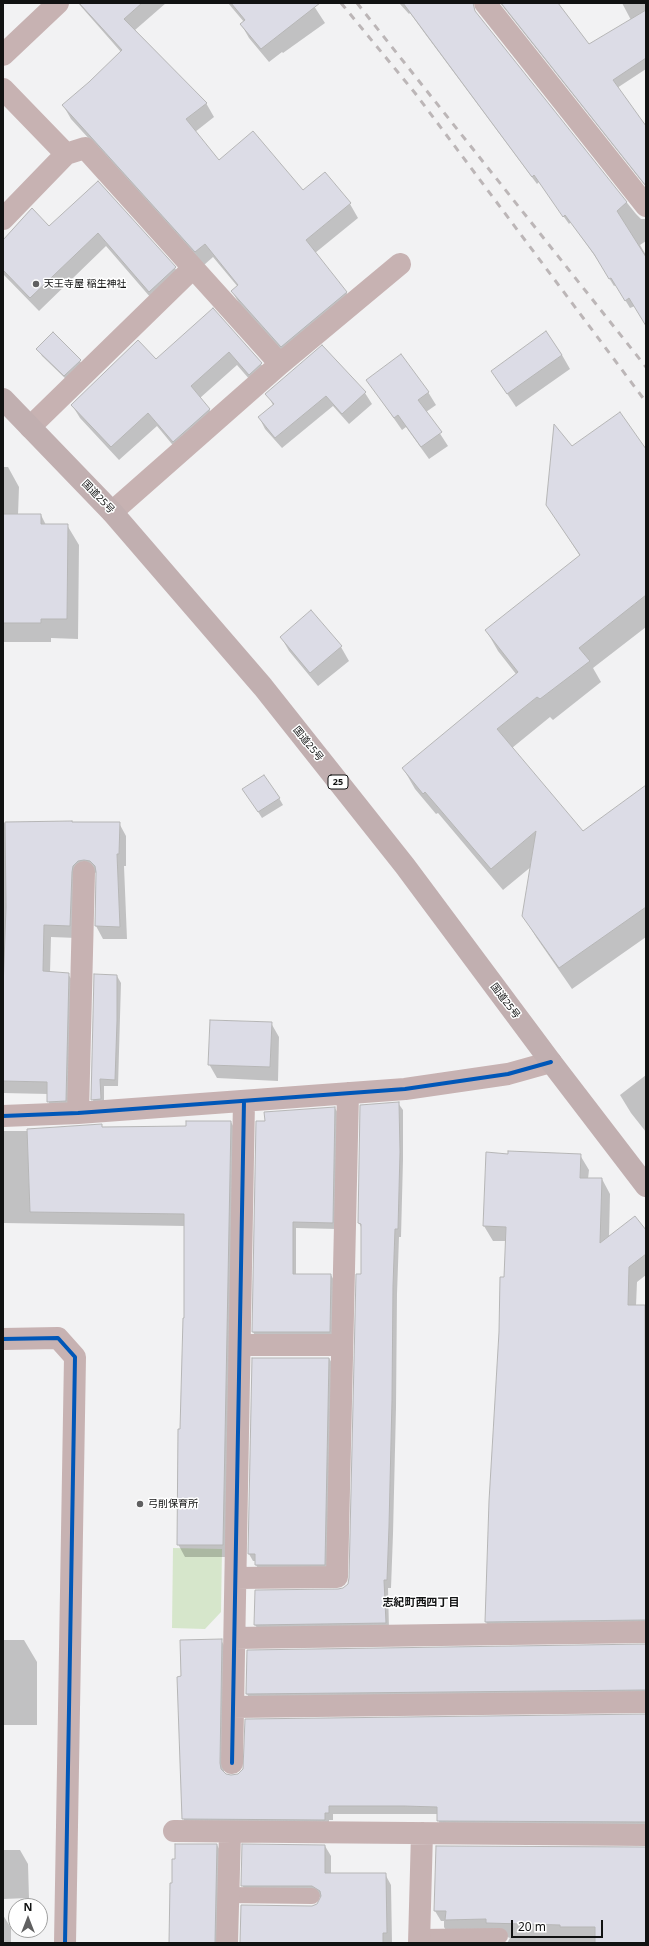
<!DOCTYPE html>
<meta charset="utf-8">
<style>
body{margin:0}
#map{position:relative;width:649px;height:1946px;overflow:hidden;background:#f2f2f3;font-family:"Noto Sans",sans-serif}
canvas{display:block}
.frame{position:absolute;inset:0;border:4px solid #111212;pointer-events:none}
.north{position:absolute;left:8px;top:1898px;width:40px;height:40px;box-sizing:border-box;background:#fff;border:1px solid #a0a0a0;border-radius:50%;rotate:0deg;font-size:11px;font-weight:700;line-height:16px;text-align:center;color:#111212}
.north::after{content:'';display:block;margin:auto;width:14px;height:18px;background:#606061;clip-path:polygon(50% 0,100% 100%,50% 72%,0 100%)}
.scale{position:absolute;left:511px;top:1920px;width:92px;height:18px;box-sizing:border-box;border:2px solid #111212;border-top:0;padding-left:5px;font-size:12px;line-height:14px;white-space:nowrap;color:#111212;-webkit-text-stroke:3px #fff;paint-order:stroke}
</style>
<div id="map">
<canvas width="649" height="1946"></canvas>
<div class="frame"></div>
<div class="north">N</div>
<div class="scale">20 m</div>
</div>
<script>
const c = document.querySelector('canvas').getContext('2d');
c.lineJoin = 'round';
function paint(path, color) { c.fillStyle = color; c.fill(path, 'evenodd'); }
const toPath = rows => new Path2D(rows.map(r => 'M' + r).join(''));
function trace(path, color, width, dash) { c.strokeStyle = color; c.lineWidth = width; c.lineCap = dash ? 'butt' : 'round'; c.setLineDash(dash || []); c.stroke(path); }
function label(font, color, halo, rows, align = 'center') {
  c.font = font + ' "Noto Sans","Noto Sans JP",sans-serif'; c.lineWidth = 3; c.setLineDash([]); c.textBaseline = 'middle'; c.strokeStyle = halo; c.fillStyle = color; for (const [text, x, y, turn = 0] of rows) {
    c.save(); c.translate(x, y); c.rotate((+turn || 0) * Math.PI / 180); c.textAlign = isNaN(turn) ? turn : align; if (halo) c.strokeText(text, 0, 0); c.fillText(text, 0, 0); c.restore();
  }
}
paint(toPath([
 [173,1548,222,1549,221,1612,205,1629,172,1628]
]), '#d6e6cb');
paint(toPath([
 [78,3,166,3,135,30,206,103,214,117,195,132,219,162,303,191,325,173,350,204,358,218,315,253,346,292,354,306,290,360,240,305,232,291,238,287,213,257,204,265,71,119,63,105,90,83,121,52],
 [228,3,312,3,325,23,283,53,282,52,269,62,249,38,241,24,244,22],
 [399,3,448,3,508,54,636,214,641,219,646,219,646,241,640,245,646,255,646,323,635,306,630,308,616,285,614,286,599,262,571,222,569,224,539,182,537,184,426,35,410,13,409,14],
 [500,3,557,3,589,46,631,20,622,3,646,3,646,69,617,88,646,128,646,187],
 [97,182,175,268,183,282,157,305,106,246,39,311,3,274,3,241,32,209,49,227],
 [213,309,261,364,269,377,257,388,237,365,200,398,209,409,217,423,181,455,157,426,119,460,80,418,72,405,156,361],
 [38,349,80,361,84,368,69,382,42,356],
 [562,355,570,369,516,407,492,371],
 [367,380,428,392,436,405,426,412,448,446,429,459,406,427,402,430],
 [365,393,372,404,349,424,333,406,282,448,265,429,259,417,273,405,267,394],
 [571,447,646,451,646,627,593,668,601,682,553,720,550,717,512,748,583,832,646,786,646,937,572,989,536,937,523,916,532,866,503,890,438,813,436,814,415,789,403,768,516,674,498,651,486,630,580,556,547,505],
 [3,467,8,467,19,487,18,515,41,515,46,525,67,525,79,545,78,639,51,638,51,642,3,642],
 [281,637,341,647,349,661,318,686,289,651],
 [248,796,279,798,283,805,262,818],
 [71,822,72,823,119,823,126,836,126,866,124,866,127,939,103,939,96,926,97,873,92,872,77,938,51,937,50,973,68,974,76,986,72,1113,55,1114,48,1101,48,1094,3,1093,3,823],
 [117,976,121,983,118,1086,104,1086,104,1105,96,1106,92,1099],
 [271,1023,279,1037,278,1081,217,1078,209,1064],
 [646,1075,646,1132,631,1113,620,1095],
 [398,1103,403,1110,403,1160,401,1237,399,1237,397,1294,396,1408,393,1534,391,1588,388,1588,389,1630,260,1632,255,1625,343,1589,348,1584,350,1578,362,1275,362,1229,359,1223,361,1106],
 [335,1108,339,1115,336,1229,296,1228,296,1275,331,1275,335,1282,333,1339,257,1339,253,1332,257,1122,266,1122],
 [231,1122,238,1135,230,1557,185,1557,178,1544,185,1319,185,1226,3,1223,3,1131,28,1131,101,1125,103,1128,186,1127],
 [509,1155,580,1155,589,1170,588,1179,602,1179,610,1194,609,1238,646,1232,646,1275,637,1282,636,1306,644,1306,646,1310,646,1634,494,1637,486,1622,506,1241,493,1241,484,1226],
 [329,1358,333,1365,328,1571,260,1572,256,1565,256,1561,253,1561,249,1554],
 [3,1640,24,1640,37,1662,37,1725,3,1725],
 [221,1640,225,1647,224,1773,231,1776,646,1716,646,1830,442,1828,438,1820,438,1814,333,1814,333,1820,329,1820,329,1827,187,1826,183,1818,182,1677],
 [646,1646,646,1698,251,1701,247,1694,248,1651],
 [217,1845,223,1856,220,1943,170,1943,176,1860],
 [325,1846,331,1856,331,1874,385,1874,391,1885,392,1943,240,1943,318,1905,322,1898,319,1897,248,1896,242,1885],
 [646,1848,646,1943,507,1943,510,1938,507,1937,450,1937,444,1927,444,1921,441,1921,435,1911],
 [3,1850,20,1850,28,1864,29,1898,3,1899],
 [3,1915,11,1928,11,1943,3,1943]
]), '#0003');
const building = toPath([
 [79,3,142,3,124,19,207,103,186,119,219,160,253,131,303,190,325,172,351,203,306,240,347,292,281,347,231,291,238,285,205,244,195,252,62,105,89,82,122,50,79,3],
 [231,3,320,3,261,49,240,24,245,20,231,3],
 [403,3,473,3,475,11,627,202,617,211,646,257,646,326,629,298,625,301,611,278,609,279,594,254,565,215,563,217,534,175,532,177,403,3],
 [501,3,558,3,589,44,646,10,646,58,613,80,646,126,646,186,501,3],
 [98,181,176,267,149,292,98,233,30,298,3,270,3,240,32,208,49,226,98,181],
 [213,308,262,363,249,375,229,352,191,386,210,409,173,442,148,413,111,447,71,405,138,340,156,359,213,308],
 [546,331,562,355,507,394,491,371,546,331],
 [53,332,81,360,64,376,36,349,53,332],
 [322,345,366,392,342,414,326,396,275,438,258,417,274,404,265,394,322,345],
 [401,354,429,392,418,400,442,432,421,447,398,415,394,418,366,380,401,354],
 [620,412,646,449,646,595,579,648,590,661,540,699,537,697,497,729,583,831,646,785,646,907,559,968,522,916,536,831,491,869,425,792,423,794,402,768,518,672,485,630,580,555,546,505,554,424,572,446,620,412],
 [3,514,41,514,41,524,68,524,67,619,41,619,41,623,3,623,3,514],
 [311,610,342,646,310,673,280,637,311,610],
 [264,775,280,798,258,812,242,789,264,775],
 [72,821,72,822,120,822,119,854,117,854,120,927,95,926,96,872,95,866,90,861,84,860,78,861,73,866,72,872,70,926,44,925,43,971,69,973,66,1101,47,1102,47,1082,3,1081,3,989,6,907,5,822,72,821],
 [94,974,117,975,117,1021,115,1080,100,1079,101,1099,91,1100,94,974],
 [210,1020,272,1022,270,1067,208,1065,210,1020],
 [399,1102,400,1152,398,1229,395,1229,393,1286,392,1400,389,1526,387,1580,384,1580,386,1623,254,1625,255,1590,338,1589,343,1588,348,1584,349,1578,356,1274,361,1274,361,1224,358,1223,360,1105,399,1102],
 [335,1107,333,1223,293,1222,293,1274,331,1274,330,1332,252,1332,256,1121,265,1121,264,1112,335,1107],
 [186,1121,231,1121,223,1545,177,1545,178,1429,180,1429,183,1318,184,1318,184,1214,30,1212,27,1129,102,1124,102,1127,186,1126,186,1121],
 [508,1151,581,1154,580,1178,602,1178,600,1243,635,1216,646,1230,646,1254,629,1267,628,1305,645,1305,646,1620,485,1622,489,1501,499,1332,500,1277,504,1277,506,1227,483,1226,486,1152,508,1154,508,1151],
 [252,1358,329,1358,325,1565,255,1565,255,1554,248,1554,252,1358],
 [222,1639,220,1763,221,1769,226,1774,231,1775,238,1774,243,1769,245,1719,646,1714,646,1822,437,1821,437,1807,404,1806,329,1806,329,1813,325,1813,325,1820,182,1819,177,1677,181,1676,180,1640,222,1639],
 [646,1644,646,1690,246,1694,247,1650,646,1644],
 [175,1844,217,1844,215,1943,169,1943,170,1883,172,1883,172,1859,175,1859,175,1844],
 [242,1844,325,1845,325,1873,386,1873,387,1933,383,1933,383,1943,240,1943,241,1905,312,1906,317,1904,321,1896,320,1891,312,1886,241,1886,242,1844],
 [436,1846,646,1847,646,1943,595,1943,595,1927,560,1927,560,1925,486,1923,486,1919,445,1920,446,1911,434,1911,436,1846]
]);
paint(building, '#dcdce6');
trace(building, '#b6b6b6', 1);
trace(toPath([
 [228,1895,312,1896],
 [420,1937,500,1936]
]), '#c7b2b2', 16);
trace(toPath([
 [485,3,646,206],
 [3,55,58,3],
 [3,89,66,154],
 [3,219,66,154,85,148,280,364],
 [30,427,193,268],
 [112,512,280,364,400,264],
 [78,1113,84,872],
 [3,1116,78,1113,405,1089,508,1074,551,1062],
 [3,1339,58,1338,75,1357,65,1943],
 [240,1345,342,1345],
 [236,1578,337,1577,348,1093],
 [235,1638,646,1632],
 [233,1707,646,1702],
 [232,1763,244,1101],
 [174,1831,646,1835],
 [227,1943,230,1832],
 [419,1943,422,1833]
]), '#c7b2b2', 22);
trace(toPath([
 [3,399,112,512,263,687,405,866,551,1062,646,1186]
]), '#c1afb0', 22);
trace(toPath([
 [341,3,415,93,646,402],
 [357,3,646,367]
]), '#bcb6b7', 3, [7, 7]);
trace(toPath([
 [3,1116,78,1113,405,1089,508,1074,551,1062],
 [3,1339,58,1338,75,1357,65,1943],
 [232,1763,244,1101]
]), '#0057b8', 4);
for (const [x, y, r, color] of [
 [36,284,4,"#606061"],
 [140,1504,4,"#606061"]
]) { const dot = new Path2D(); dot.arc(x, y, r, 0, 2 * Math.PI); c.fillStyle = color; c.fill(dot); trace(dot, '#fff', 1.5); }
for (const [x, y, w] of [
 [338,782,20]
]) { const box = new Path2D(); box.roundRect(x - w / 2, y - 7, w, 14, 3); c.fillStyle = '#fff'; c.fill(box); trace(box, '#111212', 1); }
label('bold 9px', '#111212', null, [
 ["25",338,782]
]);
label('10px', '#111212', '#fff', [
 ["天王寺屋 稲生神社",44,284],
 ["弓削保育所",148,1504]
], 'left');
label('10px', '#111212', '#fff', [
 ["国道25号",98,497,46],
 ["国道25号",308,744,51],
 ["国道25号",505,1001,53]
]);
label('bold 11px', '#111212', '#fff', [
 ["志紀町西四丁目",421,1603]
]);
</script>
